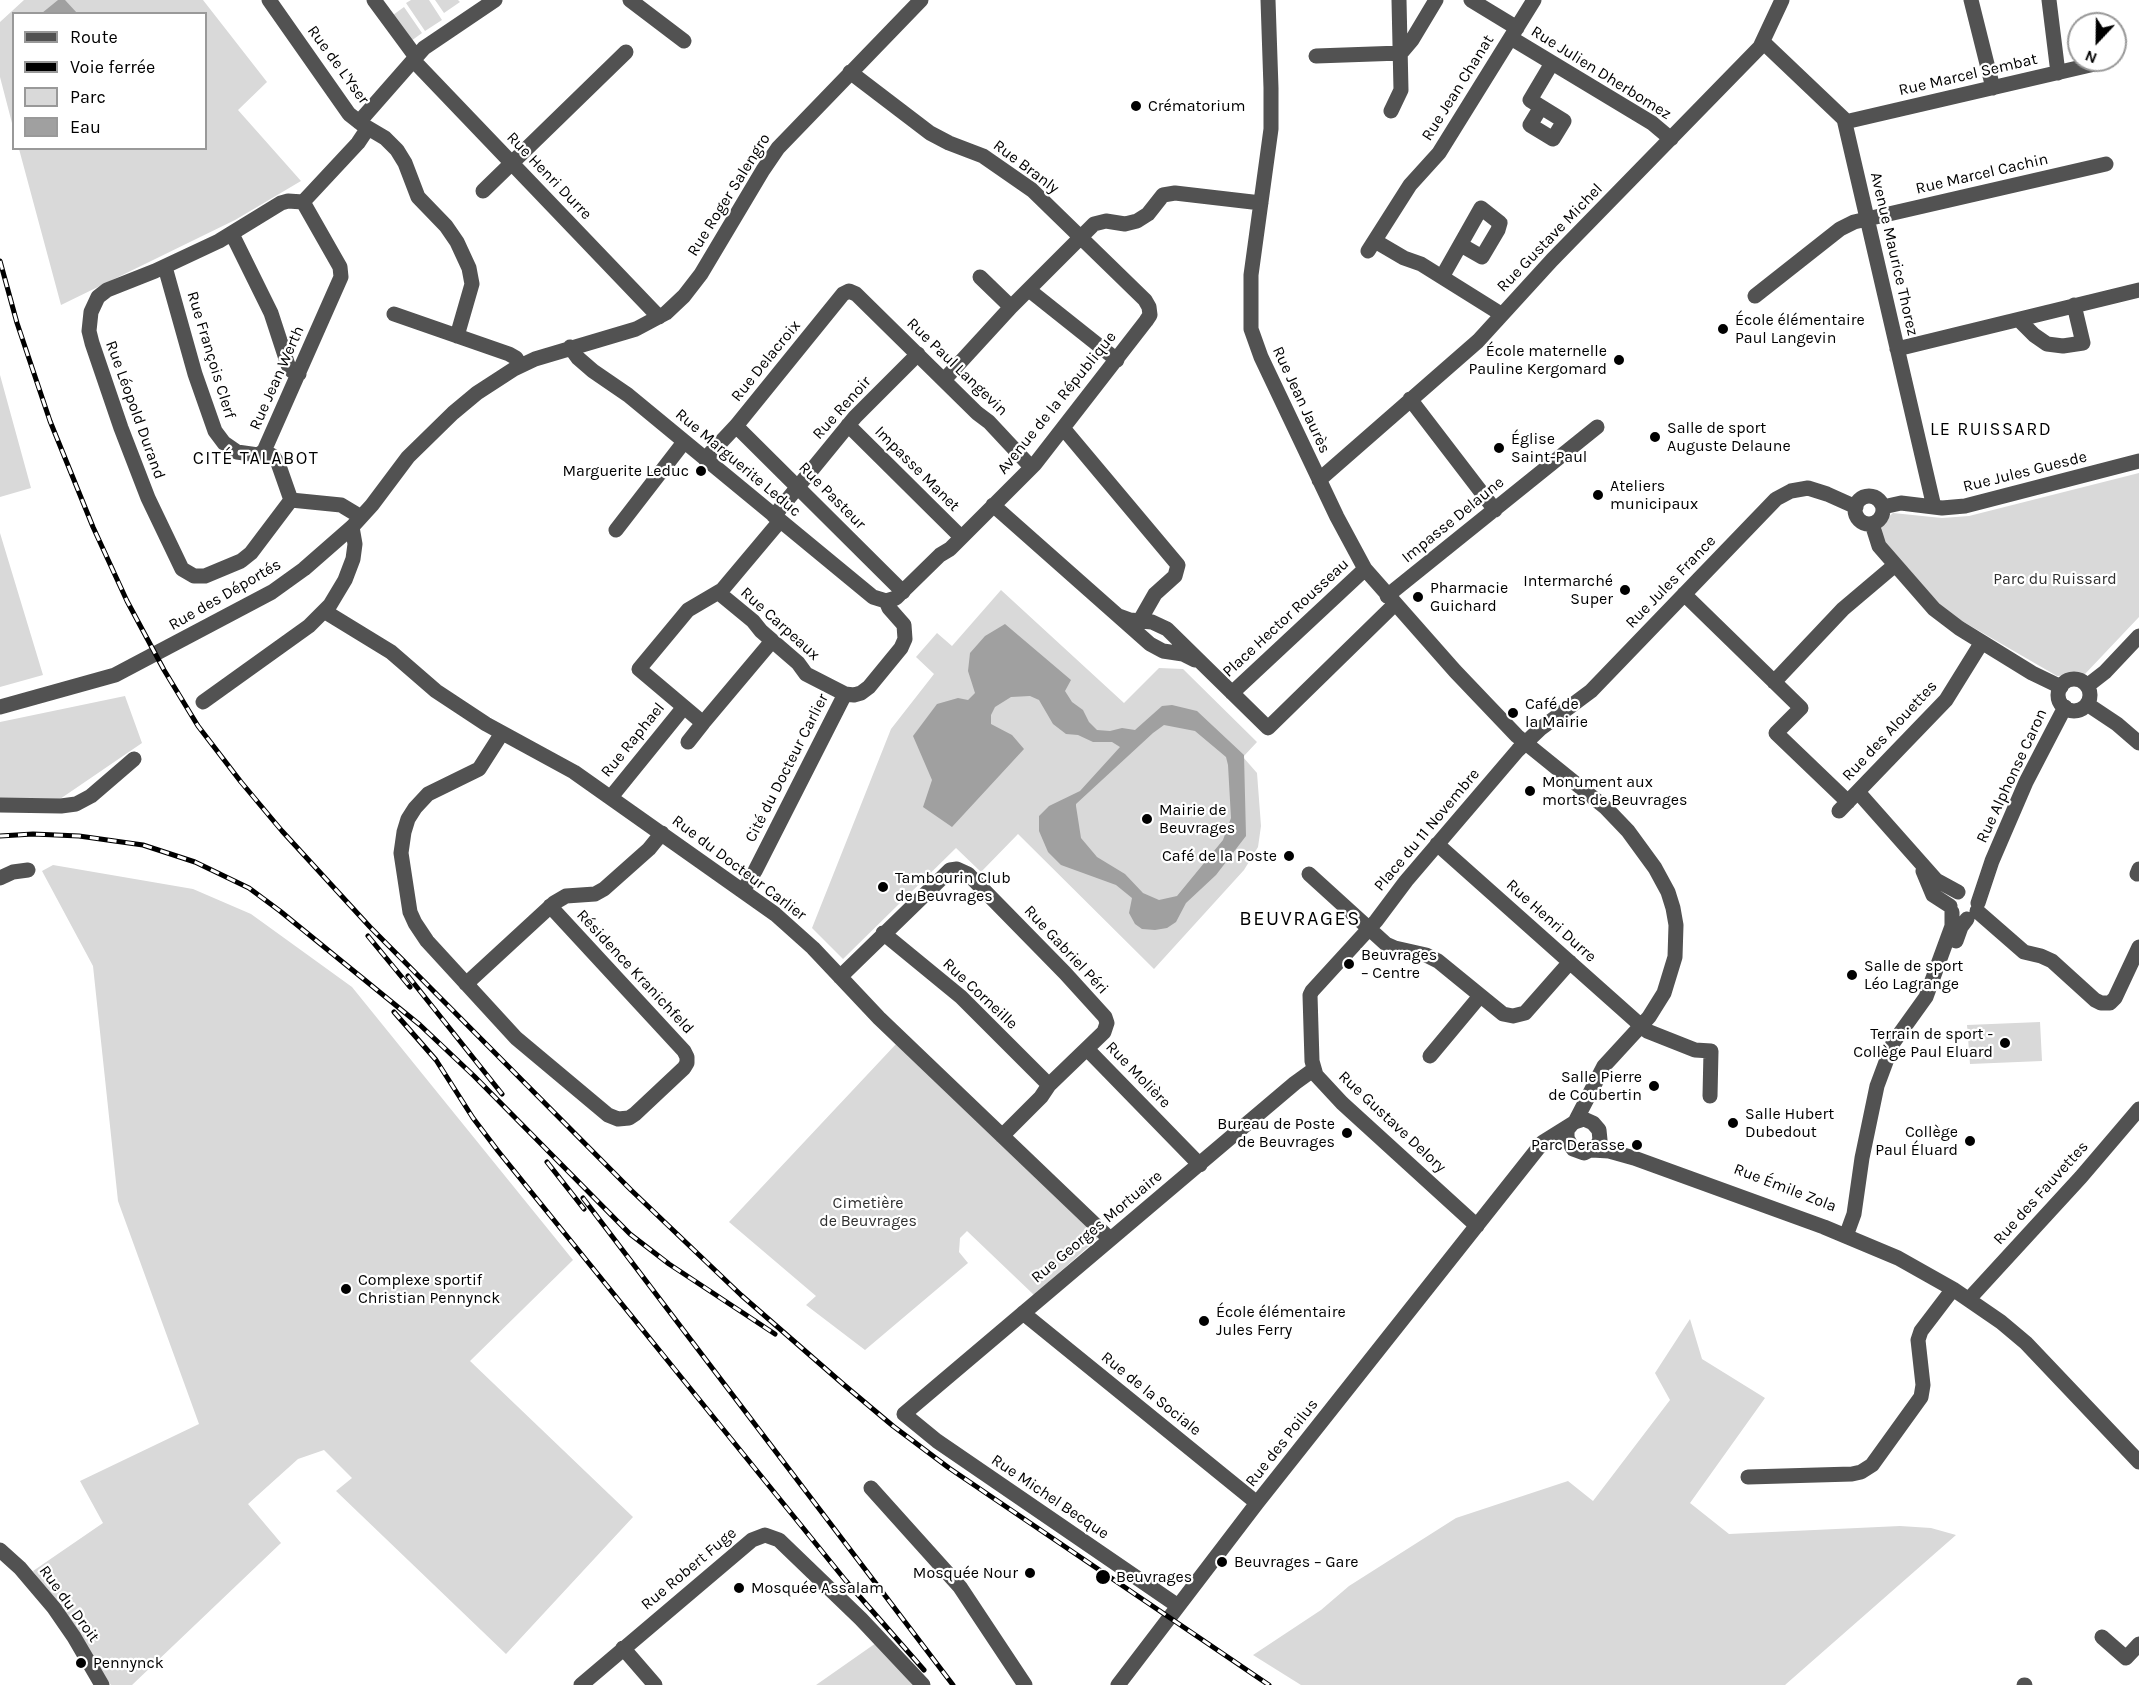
<!DOCTYPE html>
<meta charset="utf-8">
<style>
body{margin:0}
#map{position:relative;width:2139px;height:1685px;overflow:hidden;background:#fff;font-family:Karla,sans-serif}
canvas{display:block}
.legend{position:absolute;left:12px;top:12px;width:195px;height:138px;box-sizing:border-box;background:#fff;border:2px solid #999;margin:0;padding:8px 10px;list-style:none;font-size:18px;color:#000}
.legend li{display:flex;align-items:center;gap:12px;height:30px}
.legend b{width:30px;border:2px solid #999}
.north{position:absolute;left:2067px;top:12px;width:60px;height:60px;box-sizing:border-box;background:#fff;border:2px solid #999;border-radius:50%;rotate:202deg;font-size:16px;font-weight:700;line-height:24px;text-align:center;color:#000}
.north::after{content:'';display:block;margin:auto;width:21px;height:27px;background:#000;clip-path:polygon(50% 0,100% 100%,50% 72%,0 100%)}
</style>
<div id="map">
<canvas width="2139" height="1685"></canvas>
<ul class="legend">
<li><b style="height:8px;background:#525252"></b>Route</li>
<li><b style="height:8px;background:#000"></b>Voie ferrée</li>
<li><b style="height:16px;background:#d9d9d9"></b>Parc</li>
<li><b style="height:16px;background:#a0a0a0"></b>Eau</li>
</ul>
<div class="north">N</div>
</div>
<script>
const c = document.querySelector('canvas').getContext('2d');
c.lineJoin = 'round';
function paint(path, color) { c.fillStyle = color; c.fill(path, 'evenodd'); }
const toPath = rows => new Path2D(rows.map(r => 'M' + r).join(''));
function trace(path, color, width, dash) { c.strokeStyle = color; c.lineWidth = width; c.lineCap = dash ? 'butt' : 'round'; c.setLineDash(dash || []); c.stroke(path); }
function label(font, color, halo, rows, align = 'center') {
  c.font = font + ' Karla,sans-serif'; c.lineWidth = 4.5; c.setLineDash([]); c.textBaseline = 'middle'; c.strokeStyle = halo; c.fillStyle = color; for (const [text, x, y, turn = 0] of rows) {
    c.save(); c.translate(x, y); c.rotate((+turn || 0) * Math.PI / 180); c.textAlign = isNaN(turn) ? turn : align; if (halo) c.strokeText(text, 0, 0); c.fillText(text, 0, 0); c.restore();
  }
}
paint(toPath([
 [24,0,203,0,267,82,238,110,301,181,235,220,61,305,19,149,206,148,206,14,14,14,13,127,0,77,0,22],
 [411,0,429,0,442,20,425,31,406,3],
 [435,0,458,0,460,2,444,13],
 [404,7,422,33,411,41,393,15],
 [0,375,31,488,0,497],
 [2139,473,2139,617,2085,674,2057,676,1943,610,1883,544,1880,532,1885,520,1893,513,1942,518,1969,516],
 [0,533,43,675,0,687],
 [1001,590,1124,703,1159,668,1183,669,1257,742,1243,757,1257,773,1261,826,1258,847,1244,870,1154,969,1018,834,981,872,956,848,843,959,812,928,891,729,934,674,916,657,937,633,952,646],
 [125,696,142,743,60,799,0,798,0,722],
 [53,865,193,889,251,914,352,987,573,1260,470,1361,633,1517,506,1654,336,1491,352,1478,324,1450,298,1459,248,1504,281,1543,132,1685,111,1685,33,1571,103,1523,80,1481,199,1424,118,1201,93,966,42,871],
 [2040,1022,2042,1061,1970,1064,1967,1025],
 [897,1043,1098,1238,1034,1295,967,1231,960,1238,959,1252,968,1263,865,1350,806,1305,816,1296,729,1222],
 [1690,1319,1702,1359,1765,1398,1690,1503,1729,1534,1900,1526,1931,1528,1956,1535,1785,1685,1301,1685,1253,1655,1321,1610,1349,1586,1456,1518,1568,1481,1593,1501,1670,1400,1655,1373],
 [876,1643,913,1685,816,1685]
]), '#d9d9d9');
paint(toPath([
 [58,0,65,0,77,13,42,13],
 [1005,624,1071,680,1065,691,1072,702,1083,710,1089,722,1097,730,1110,731,1122,728,1135,730,1162,706,1172,705,1197,711,1244,755,1246,836,1216,875,1186,903,1176,922,1167,928,1155,930,1142,929,1135,924,1129,913,1132,898,1116,885,1061,865,1048,852,1039,831,1039,816,1049,806,1080,791,1120,747,1112,742,1093,742,1078,735,1066,734,1053,724,1039,700,1030,696,1011,697,995,707,991,715,991,724,1012,735,1024,749,952,827,923,807,932,780,913,736,937,704,958,698,968,700,975,693,968,671,970,653,985,636],
 [1164,725,1195,731,1226,757,1228,765,1231,818,1223,840,1177,896,1159,900,1143,893,1125,874,1097,857,1081,838,1076,806,1076,804,1153,733]
]), '#a0a0a0');
trace(toPath([
 [269,0,349,114,363,125,385,138,397,150,405,163,418,197,446,226,457,242,469,268,472,284,457,336],
 [374,0,416,57],
 [630,0,684,41],
 [1268,0,1271,88,1271,129,1251,275,1251,329,1261,357,1337,517,1365,569,1455,671,1517,736,1606,808,1628,831,1655,868,1668,892,1673,908,1676,925,1675,957,1664,993,1649,1017,1604,1066,1575,1122],
 [1471,0,1517,28],
 [1971,0,1993,88],
 [2049,0,2058,73],
 [1511,38,1652,123,1671,139],
 [1763,42,1844,119,1934,507],
 [1316,56,1401,53,1412,40,1436,0],
 [413,60,659,317],
 [1541,107,1530,125,1553,139,1564,121,1530,100,1552,63],
 [1391,111,1401,90,1399,0],
 [359,122,424,48,495,0],
 [1845,122,2099,63],
 [483,191,626,52],
 [303,202,340,267,341,277,264,451,273,456,278,463,291,500,341,505,361,517],
 [232,234,271,313,288,365,292,371,299,374],
 [1375,241,1404,258,1421,264,1501,314],
 [1368,251,1410,185,1439,153,1534,0],
 [165,267,195,374,215,431,224,443,237,452,258,455,264,451],
 [1442,277,1481,208,1500,223,1498,230,1482,257,1461,245],
 [1029,290,1117,360],
 [1755,296,1840,229,1854,222,2106,164],
 [1011,307,1094,224,1106,221,1125,224,1137,221,1148,214,1163,195,1175,193,1261,203],
 [394,314,509,354,516,358,520,365],
 [2019,320,2034,335,2047,344,2063,346,2083,343,2074,305],
 [570,347,578,358,593,371,628,395,873,597,886,601,896,598,940,555,950,549,1035,464,1146,321,1150,315,1149,307,1145,300,1032,190,983,156,949,143,930,133,850,72],
 [1897,349,2139,290],
 [944,380,1011,307,980,277],
 [1410,399,1495,510],
 [848,425,961,537],
 [736,426,903,592],
 [1063,428,1178,565,1175,576,1155,594,1135,629],
 [705,459,736,426,843,294,849,291,856,294,977,413,989,422,1031,467],
 [1319,480,1478,341,1552,260,1760,47,1782,0],
 '1855 510a14 14 0 1 1 28 0a14 14 0 1 1-28 0Z',
 [291,500,251,553,241,561,205,576,194,576,182,569,148,498,121,428,92,343,89,331,91,312,98,297,107,290,155,271,219,241,281,203,288,201,303,202,358,143,368,128],
 [993,505,1150,644,1163,651,1183,654,1195,660],
 [1883,507,1901,503,1942,508,1965,506,2139,461],
 [774,516,855,417,918,354],
 [1872,524,1879,546,1934,609,1959,628,2032,673,2061,687],
 [616,530,684,442],
 [719,593,753,621,761,631,798,663,806,674,845,694,854,695,861,693,869,687,901,648,905,639,904,625,889,608,886,601],
 [1684,594,1801,708,1776,733,1848,802],
 [1387,596,1597,427],
 [324,611,391,652,436,691,486,724,574,772,775,914,813,948,879,1018,1110,1239],
 [1119,616,1130,620,1152,622,1167,629,1268,728,1395,604],
 [772,641,703,723,639,669,688,610,722,590,780,521],
 '2058 695a16 16 0 1 1 32 0a16 16 0 1 1-32 0Z',
 [1774,682,1843,609,1895,565],
 [2087,686,2105,672,2139,636],
 [1232,693,1365,569],
 [203,702,309,626,330,605,345,580,353,559,355,544,352,527],
 [2087,704,2117,724,2139,743],
 [0,707,115,675,272,592,304,569,352,527,372,505,408,457,453,413,477,393,514,369,535,359,636,329,666,313,684,296,701,274,763,170,778,148,921,0],
 [502,733,479,769,428,794,415,808,408,819,404,832,401,853,410,912,415,923,427,941,516,1038,608,1115,618,1119,629,1118,635,1114,684,1068,687,1063,687,1057,684,1051,550,906],
 [688,742,703,723],
 [1858,792,1936,880,1958,892],
 [611,797,684,707],
 [0,805,61,806,76,804,91,796,134,759],
 [1839,811,1946,700,1982,642],
 [1437,844,1647,1031,1695,1050,1711,1051,1710,1096],
 [1923,871,1933,895,1950,906],
 [1309,874,1386,944,1395,948,1426,955,1438,961,1503,1014,1513,1016,1525,1013,1570,962],
 [2137,874,2139,869],
 [0,878,13,872,28,870],
 [743,891,755,871,845,694],
 [1978,903,1992,861,2026,782,2065,707],
 [1977,911,2024,952,2041,956,2052,961,2095,1000,2101,1003,2110,1003,2115,998,2139,947],
 [883,933,961,997,1049,1085],
 [1956,941,1961,927,1967,919],
 [840,977,950,870,957,869,968,874,1065,973,1105,1017,1107,1023,1104,1032,1049,1085,1041,1097,1002,1136],
 [466,984,554,903,566,896,595,894,604,889,649,849,662,833],
 [1087,1049,1200,1165],
 [1430,1056,1480,996],
 [1592,1150,1609,1151,1634,1158,1824,1227,1898,1258,1953,1289,2001,1322,2026,1343,2139,1462],
 [1477,1226,1342,1103,1316,1075,1312,1061,1310,995,1312,991,1376,921,1406,881,1518,750,1540,729,1591,691,1776,499,1791,491,1808,488,1827,494,1856,507],
 [1846,1236,1854,1214,1862,1158,1877,1086,1893,1043,1926,997,1952,926,1952,912],
 [1969,1299,2081,1177,2139,1109],
 [1023,1313,1257,1503],
 [1748,1477,1852,1474,1861,1472,1872,1465,1921,1397,1923,1385,1918,1340,1921,1331,1953,1289],
 [871,1488,960,1587,1025,1685],
 [0,1550,20,1568,54,1608,74,1637,102,1685],
 [1178,1606,937,1441,904,1414,1295,1083,1313,1070],
 [2102,1637,2126,1658,2139,1644],
 [623,1648,655,1685],
 [581,1685,752,1540,765,1535,779,1540,861,1619,923,1685],
 [1118,1685,1257,1503,1543,1142,1575,1122,1584,1119,1593,1123,1599,1130,1600,1140,1596,1147,1584,1153,1573,1149,1567,1138,1567,1130,1572,1124],
 [2024,1685,2025,1685]
]), '#525252', 15);
const rail = toPath([
 [0,261,17,323,50,421,93,527,127,601,164,670,198,726,241,782,282,831,370,927,631,1190,741,1295,843,1384,893,1426,949,1468,1269,1685],
 [0,836,33,834,79,836,143,845,195,862,249,888,280,911,420,1025,474,1076,630,1234,669,1264,775,1334],
 [368,936,410,987],
 [408,976,502,1094],
 [394,1012,436,1060,473,1118,498,1151,846,1581,924,1670],
 [547,1162,584,1209],
 [583,1198,953,1685]
]);
trace(rail, '#000', 5);
trace(rail, '#fff', 3, [9]);
for (const [x, y, r, color] of [
 [1136,106,6,"#000"],
 [1723,329,6,"#000"],
 [1619,360,6,"#000"],
 [1655,437,6,"#000"],
 [1499,448,6,"#000"],
 [701,471,6,"#000"],
 [1598,495,6,"#000"],
 [1625,590,6,"#000"],
 [1418,597,6,"#000"],
 [1513,713,6,"#000"],
 [1530,791,6,"#000"],
 [1147,819,6,"#000"],
 [1289,856,6,"#000"],
 [883,887,6,"#000"],
 [1349,964,6,"#000"],
 [1852,975,6,"#000"],
 [2005,1043,6,"#000"],
 [1654,1086,6,"#000"],
 [1733,1123,6,"#000"],
 [1347,1133,6,"#000"],
 [1970,1141,6,"#000"],
 [1637,1145,6,"#000"],
 [346,1289,6,"#000"],
 [1204,1321,6,"#000"],
 [1222,1562,6,"#000"],
 [1030,1573,6,"#000"],
 [1103,1577,8,"#000"],
 [739,1588,6,"#000"],
 [81,1663,6,"#000"]
]) { const dot = new Path2D(); dot.arc(x, y, r, 0, 2 * Math.PI); c.fillStyle = color; c.fill(dot); trace(dot, '#fff', 2); }
label('16px', '#000', '#fff', [
 ["Rue de L'Yser",338,65,54],
 ["Rue Julien Dherbomez",1601,73,32],
 ["Rue Marcel Sembat",1968,75,-13],
 ["Rue Jean Chanat",1458,88,-58],
 ["Rue Branly",1026,167,37],
 ["Rue Marcel Cachin",1982,174,-13],
 ["Rue Henri Durre",549,176,46],
 ["Rue Roger Salengro",729,195,-58],
 ["Rue Gustave Michel",1550,238,-46],
 ["Avenue Maurice Thorez",1894,254,77],
 ["Rue François Clerf",211,355,73],
 ["Rue Delacroix",766,361,-51],
 ["Rue Paul Langevin",957,367,44],
 ["Rue Jean Werth",277,378,-66],
 ["Rue Jean Jaurès",1301,400,65],
 ["Avenue de la République",1057,403,-51],
 ["Rue Renoir",842,408,-48],
 ["Rue Léopold Durand",135,410,70],
 ["Rue Marguerite Leduc",738,463,40],
 ["Impasse Manet",917,469,45],
 ["Rue Jules Guesde",2025,472,-14],
 ["Rue Pasteur",832,496,45],
 ["Impasse Delaune",1453,520,-39],
 ["Rue Jules France",1671,582,-46],
 ["Rue des Déportés",225,595,-30],
 ["Place Hector Rousseau",1286,618,-43],
 ["Rue Carpeaux",780,624,42],
 ["Rue des Alouettes",1890,731,-47],
 ["Rue Raphael",633,740,-51],
 ["Cité du Docteur Carlier",787,768,-63],
 ["Rue Alphonse Caron",2012,776,-65],
 ["Place du 11 Novembre",1427,830,-50],
 ["Rue du Docteur Carlier",739,868,37],
 ["Rue Henri Durre",1551,921,42],
 ["Rue Gabriel Péri",1066,950,47],
 ["Résidence Kranichfeld",635,972,47],
 ["Rue Corneille",980,994,43],
 ["Rue Molière",1138,1075,46],
 ["Rue Gustave Delory",1392,1122,43],
 ["Rue Émile Zola",1785,1188,21],
 ["Rue des Fauvettes",2041,1193,-48],
 ["Rue Georges Mortuaire",1097,1227,-40],
 ["Rue de la Sociale",1151,1394,39],
 ["Rue des Poilus",1282,1443,-52],
 ["Rue Michel Becque",1050,1497,34],
 ["Rue Robert Fuge",689,1569,-40],
 ["Rue du Droit",69,1604,54]
]);
label('16px', '#000', '#fff', [
 ["Crématorium",1148,106],
 ["École élémentaire",1735,320],
 ["Paul Langevin",1735,338],
 ["École maternelle",1607,351,"right"],
 ["Pauline Kergomard",1607,369,"right"],
 ["Salle de sport",1667,428],
 ["Auguste Delaune",1667,446],
 ["Église",1511,439],
 ["Saint-Paul",1511,457],
 ["Marguerite Leduc",689,471,"right"],
 ["Ateliers",1610,486],
 ["municipaux",1610,504],
 ["Intermarché",1613,581,"right"],
 ["Super",1613,599,"right"],
 ["Pharmacie",1430,588],
 ["Guichard",1430,606],
 ["Café de",1525,704],
 ["la Mairie",1525,722],
 ["Monument aux",1542,782],
 ["morts de Beuvrages",1542,800],
 ["Mairie de",1159,810],
 ["Beuvrages",1159,828],
 ["Café de la Poste",1277,856,"right"],
 ["Tambourin Club",895,878],
 ["de Beuvrages",895,896],
 ["Beuvrages",1361,955],
 ["– Centre",1361,973],
 ["Salle de sport",1864,966],
 ["Léo Lagrange",1864,984],
 ["Terrain de sport -",1993,1034,"right"],
 ["Collège Paul Eluard",1993,1052,"right"],
 ["Salle Pierre",1642,1077,"right"],
 ["de Coubertin",1642,1095,"right"],
 ["Salle Hubert",1745,1114],
 ["Dubedout",1745,1132],
 ["Bureau de Poste",1335,1124,"right"],
 ["de Beuvrages",1335,1142,"right"],
 ["Collège",1958,1132,"right"],
 ["Paul Éluard",1958,1150,"right"],
 ["Parc Derasse",1625,1145,"right"],
 ["Complexe sportif",358,1280],
 ["Christian Pennynck",358,1298],
 ["École élémentaire",1216,1312],
 ["Jules Ferry",1216,1330],
 ["Beuvrages – Gare",1234,1562],
 ["Mosquée Nour",1018,1573,"right"],
 ["Beuvrages",1116,1577],
 ["Mosquée Assalam",751,1588],
 ["Pennynck",93,1663]
], 'left');
label('16px', '#303030', '#fff', [
 ["Parc du Ruissard",2055,579],
 ["Cimetière",868,1203],
 ["de Beuvrages",868,1221]
]);
c.letterSpacing = '1.5px';
label('18px', '#000', '#fff', [
 ["LE RUISSARD",1991,430],
 ["CITÉ TALABOT",256,459]
]);
c.letterSpacing = '0px';
c.letterSpacing = '1.5px';
label('20px', '#000', '#fff', [
 ["BEUVRAGES",1300,919]
]);
c.letterSpacing = '0px';
</script>
